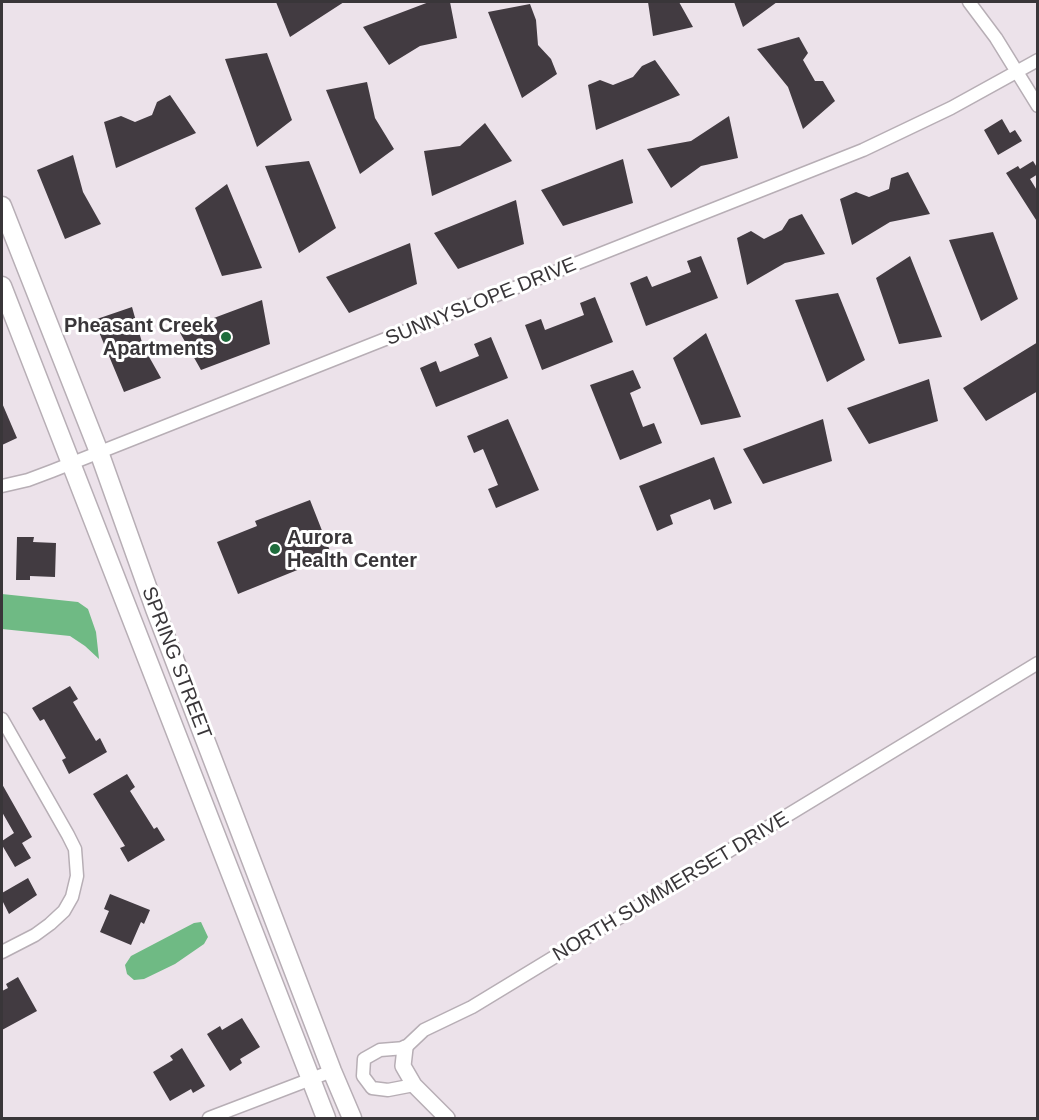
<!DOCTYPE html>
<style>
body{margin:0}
#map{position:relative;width:1039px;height:1120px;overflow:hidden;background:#ece2ea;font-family:Arial,sans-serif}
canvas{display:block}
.frame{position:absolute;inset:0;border:3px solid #393639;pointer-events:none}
</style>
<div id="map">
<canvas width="1039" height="1120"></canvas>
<div class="frame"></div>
</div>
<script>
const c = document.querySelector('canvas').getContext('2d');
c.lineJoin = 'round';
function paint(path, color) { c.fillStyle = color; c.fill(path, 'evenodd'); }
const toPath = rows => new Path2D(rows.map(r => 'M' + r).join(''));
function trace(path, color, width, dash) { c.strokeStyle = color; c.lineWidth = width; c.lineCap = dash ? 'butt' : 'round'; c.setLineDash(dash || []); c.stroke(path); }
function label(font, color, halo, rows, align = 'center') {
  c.font = font + ' Arial,sans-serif'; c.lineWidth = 6; c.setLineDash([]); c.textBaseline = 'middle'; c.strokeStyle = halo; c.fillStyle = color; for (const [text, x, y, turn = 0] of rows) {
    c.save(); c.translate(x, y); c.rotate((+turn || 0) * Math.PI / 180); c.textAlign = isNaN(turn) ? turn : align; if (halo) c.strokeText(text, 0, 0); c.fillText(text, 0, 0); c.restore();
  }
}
paint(toPath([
 [2,594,78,602,88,609,96,632,99,659,85,646,70,636,2,629],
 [201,922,208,937,204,944,175,964,144,979,134,980,127,974,125,965,131,956,194,923]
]), '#6fba84');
paint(toPath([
 [276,2,344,2,290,37],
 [429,2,450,2,457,38,420,46,389,65,363,27],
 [648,2,679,2,693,27,653,36],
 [734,2,777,2,743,27],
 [530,4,536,20,538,45,551,59,557,74,522,98,488,12],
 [799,37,808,53,803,60,815,81,823,81,835,101,803,129,788,87,757,49],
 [267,53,292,120,257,147,225,59],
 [655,60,680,95,596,130,588,85,600,80,613,85,633,77,642,66],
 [367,82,375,118,394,149,360,174,326,90],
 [170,95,196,133,116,168,104,122,121,116,135,122,152,115,157,102],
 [729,116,738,158,701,166,671,188,647,149,691,141],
 [1002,119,1010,133,1015,130,1022,141,998,155,984,130],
 [485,123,512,161,432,196,424,151,460,146],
 [73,155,83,192,101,224,65,239,37,170],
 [623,159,633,203,563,226,541,190],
 [309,161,336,228,299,253,265,166],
 [1033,161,1038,169,1038,174,1030,179,1038,192,1038,223,1006,173,1018,166,1020,169],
 [908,172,930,214,890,222,852,245,840,199,856,192,869,197,889,189,891,178],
 [227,184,262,268,222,276,195,208],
 [516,200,524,244,458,269,434,233],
 [802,214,825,254,785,263,747,285,737,238,751,231,764,239,782,230,789,219],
 [993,232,1018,299,981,321,949,240],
 [410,243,417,284,349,313,326,277],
 [701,256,718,298,646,326,630,283,647,276,652,287,691,272,687,261],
 [910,256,942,337,899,344,876,278],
 [838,293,865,360,827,382,795,300],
 [595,297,613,342,542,370,525,325,541,319,545,330,584,315,580,303],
 [262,300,270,344,201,370,179,331],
 [132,307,143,346,161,378,124,392,94,320],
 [706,333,741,417,701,425,673,358],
 [491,337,508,378,436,407,420,368,436,361,440,372,479,356,474,344],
 [1038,342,1038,391,986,421,963,388],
 [633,370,641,388,630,393,643,427,654,423,662,443,620,460,590,385],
 [929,379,938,421,869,444,847,408],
 [2,403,17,438,2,445],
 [508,419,539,490,496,508,488,489,498,485,483,449,474,453,467,436],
 [823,419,832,461,763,484,743,449],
 [714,457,732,503,714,510,710,499,670,515,673,524,657,531,639,486],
 [310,500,332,556,238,594,217,542,257,526,255,521],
 [17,537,34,537,33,542,56,543,55,577,30,576,30,580,16,580],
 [70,686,78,699,73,702,96,741,100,738,107,752,69,774,62,760,66,758,44,719,40,721,32,708],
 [127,774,135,787,130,791,154,829,157,827,165,840,128,862,120,848,125,846,93,794],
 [2,784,32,837,22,843,31,858,15,867,2,845,2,841,14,833,2,812],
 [28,878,37,895,9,914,2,900,2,893],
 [110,894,150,910,144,924,141,922,131,945,100,932,109,911,104,909],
 [18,977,37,1011,2,1030,2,991,8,988,6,984],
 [242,1018,260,1047,240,1059,242,1063,230,1071,207,1034,220,1026,222,1030],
 [182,1048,205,1086,193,1093,191,1089,170,1101,153,1072,173,1060,170,1056]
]), '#423b41');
const minor = toPath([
 [969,2,996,38,1038,106],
 [2,486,28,480,52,471,863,150,951,108,1038,60],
 [2,719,68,835,75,849,77,876,72,897,64,911,50,924,35,935,2,952],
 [414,1085,388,1090,372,1088,363,1076,364,1059,380,1050,405,1048,424,1030,472,1007,1038,663],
 [209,1118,332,1071]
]);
const tertiary = toPath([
 [405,1048,403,1066,414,1085,447,1118]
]);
const secondary = toPath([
 [2,206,99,452,155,609,332,1071,352,1118],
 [2,286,326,1118]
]);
trace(minor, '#b7aeb5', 15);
trace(tertiary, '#b7aeb5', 18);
trace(secondary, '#b7aeb5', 21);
trace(minor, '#fff', 12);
trace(tertiary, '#fff', 15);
trace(secondary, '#fff', 18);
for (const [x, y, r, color] of [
 [226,337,6,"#1e6c3c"],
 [275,549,6,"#1e6c3c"]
]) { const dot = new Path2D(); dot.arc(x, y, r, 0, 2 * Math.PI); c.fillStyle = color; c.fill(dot); trace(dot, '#fff', 2); }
label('20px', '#393639', '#fff', [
 ["SUNNYSLOPE DRIVE",481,302,-22],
 ["SPRING STREET",176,663,69],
 ["NORTH SUMMERSET DRIVE",671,887,-31]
]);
label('bold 20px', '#393639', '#fff', [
 ["Pheasant Creek",214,326],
 ["Apartments",214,349],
 ["Aurora",287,538,"left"],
 ["Health Center",287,561,"left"]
], 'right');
</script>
